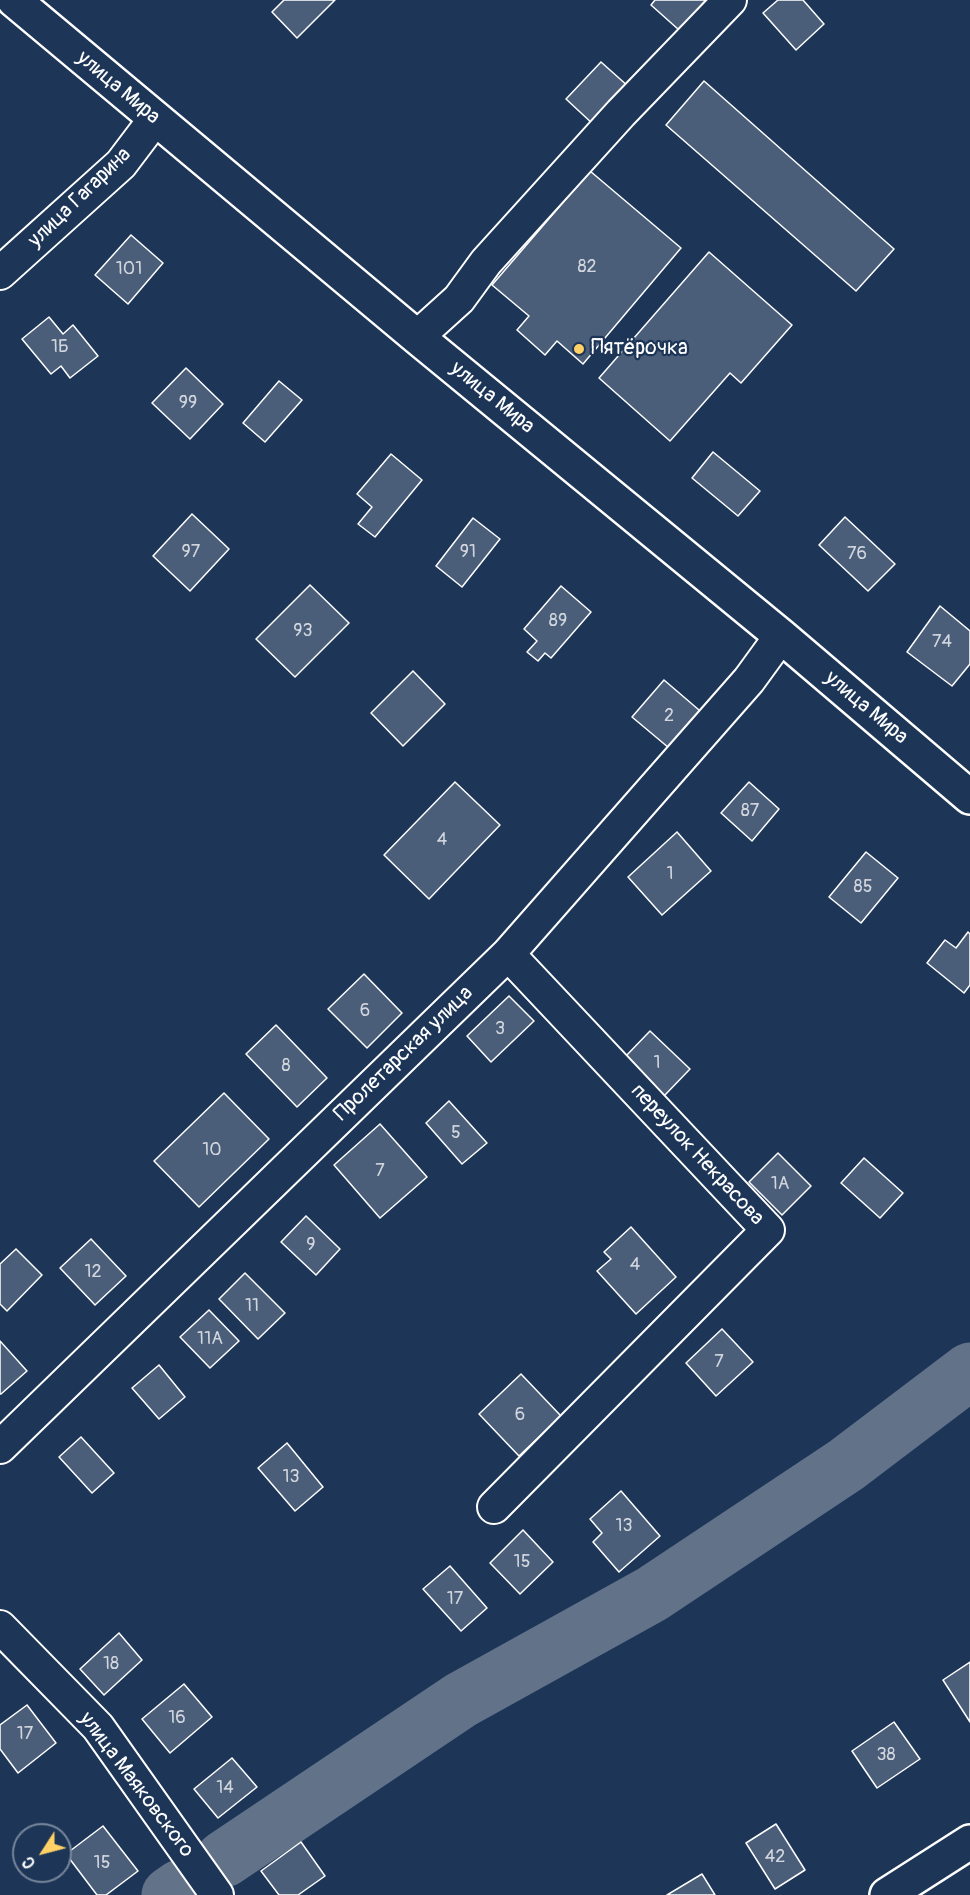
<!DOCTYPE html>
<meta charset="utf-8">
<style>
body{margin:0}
#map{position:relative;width:970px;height:1895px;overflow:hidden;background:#1d3557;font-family:Pangolin,sans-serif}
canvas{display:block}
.north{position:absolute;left:12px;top:1823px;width:60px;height:60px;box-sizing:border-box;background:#1d3557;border:2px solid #77869a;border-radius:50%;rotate:234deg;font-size:16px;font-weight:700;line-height:24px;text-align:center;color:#fff}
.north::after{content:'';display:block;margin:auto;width:21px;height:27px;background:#ffd166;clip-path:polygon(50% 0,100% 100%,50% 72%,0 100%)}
</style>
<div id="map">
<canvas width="970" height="1895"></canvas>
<div class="north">С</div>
</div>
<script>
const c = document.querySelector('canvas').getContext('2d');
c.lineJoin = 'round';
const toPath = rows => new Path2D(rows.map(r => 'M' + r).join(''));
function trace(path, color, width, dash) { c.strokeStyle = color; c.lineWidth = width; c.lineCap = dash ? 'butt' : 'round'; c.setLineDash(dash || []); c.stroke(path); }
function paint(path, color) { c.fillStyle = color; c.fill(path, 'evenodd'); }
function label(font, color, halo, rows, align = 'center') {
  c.font = font + ' Pangolin,sans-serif'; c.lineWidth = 4.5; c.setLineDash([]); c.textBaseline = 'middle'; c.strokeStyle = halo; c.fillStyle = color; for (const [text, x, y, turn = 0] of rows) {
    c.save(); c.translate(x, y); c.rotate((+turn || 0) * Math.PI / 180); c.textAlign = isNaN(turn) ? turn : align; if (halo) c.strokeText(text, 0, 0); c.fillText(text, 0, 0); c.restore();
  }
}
trace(toPath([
 [224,1859,461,1700,652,1594,846,1465,970,1371],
 [170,1895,180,1888]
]), '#617289', 57);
const building = toPath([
 [284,0,335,0,297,38,272,12,284,0],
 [655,0,706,0,679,30,651,5,655,0],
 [778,0,803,0,824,24,796,50,763,13,778,0],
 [601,62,629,87,594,125,566,99,601,62],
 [704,81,894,249,856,291,666,125,704,81],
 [590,171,681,248,583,364,557,341,545,355,517,330,529,316,492,285,590,171],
 [131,235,163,263,128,304,95,275,131,235],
 [709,252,792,325,741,383,730,373,670,441,599,378,709,252],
 [49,317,63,334,73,325,98,356,70,378,61,366,51,374,22,339,49,317],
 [186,368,223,404,190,439,152,403,186,368],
 [279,381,302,400,265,442,243,423,279,381],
 [713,452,760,491,738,516,692,478,713,452],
 [391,454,422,480,375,537,358,524,372,507,357,494,391,454],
 [192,514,229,549,190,591,153,556,192,514],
 [845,517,895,564,868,591,819,545,845,517],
 [473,518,500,539,462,587,436,566,473,518],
 [310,585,349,623,295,677,256,639,310,585],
 [561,586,591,612,551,658,545,653,538,661,527,652,537,641,524,629,561,586],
 [940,606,970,631,970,664,952,686,907,652,940,606],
 [413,671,445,704,403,746,371,713,413,671],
 [664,680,706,716,675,753,632,717,664,680],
 [455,782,500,825,429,899,384,855,455,782],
 [749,782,779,809,752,841,721,813,749,782],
 [677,832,711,871,662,915,628,877,677,832],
 [866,852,898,878,861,923,829,897,866,852],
 [968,932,970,934,970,985,964,993,927,963,945,940,956,948,968,932],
 [364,974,402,1013,367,1048,328,1009,364,974],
 [509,996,534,1021,491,1062,467,1036,509,996],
 [276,1025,327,1078,297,1107,246,1054,276,1025],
 [650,1031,690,1069,664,1096,624,1058,650,1031],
 [224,1093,269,1139,199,1207,154,1161,224,1093],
 [449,1101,487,1143,462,1164,426,1123,449,1101],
 [380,1124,427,1177,380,1218,334,1165,380,1124],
 [778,1153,811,1186,782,1215,749,1182,778,1153],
 [864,1158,903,1193,880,1218,841,1183,864,1158],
 [306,1216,340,1249,316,1275,281,1242,306,1216],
 [631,1227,676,1277,636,1314,597,1271,611,1259,604,1252,631,1227],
 [91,1239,126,1276,95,1305,60,1268,91,1239],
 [16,1249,42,1275,7,1311,0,1304,0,1264,16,1249],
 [245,1273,285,1313,258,1339,219,1299,245,1273],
 [209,1310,239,1341,210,1368,180,1337,209,1310],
 [722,1329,753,1362,716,1396,686,1363,722,1329],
 [0,1341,27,1371,1,1394,0,1394,0,1341],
 [159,1365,185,1397,159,1419,132,1388,159,1365],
 [521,1374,561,1416,519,1456,479,1414,521,1374],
 [81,1437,114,1473,92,1493,59,1457,81,1437],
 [287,1443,323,1487,295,1511,258,1468,287,1443],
 [621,1491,660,1536,619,1572,593,1542,602,1533,590,1519,621,1491],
 [523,1530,553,1562,520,1594,490,1563,523,1530],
 [450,1566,487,1608,461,1631,423,1589,450,1566],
 [119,1633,142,1660,104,1695,80,1669,119,1633],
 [970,1662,970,1722,943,1680,970,1662],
 [184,1684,212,1717,170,1753,142,1719,184,1684],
 [27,1705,56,1743,18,1773,0,1749,0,1725,27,1705],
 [894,1722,920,1759,877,1788,852,1751,894,1722],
 [232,1758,257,1787,218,1818,194,1789,232,1758],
 [776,1824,805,1870,775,1889,746,1843,776,1824],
 [103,1826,138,1871,106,1895,97,1895,66,1854,103,1826],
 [301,1842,325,1876,298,1895,279,1895,261,1871,301,1842],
 [702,1874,715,1895,667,1895,702,1874]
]);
paint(building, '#4a5d79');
trace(building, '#fff', 1.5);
const minor = toPath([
 [0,273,121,164,155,119],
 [417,337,459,299,486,262,621,113,730,0],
 [0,1447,508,954,749,680,781,636],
 [494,1507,768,1230,508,954],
 [0,1627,98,1727,217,1895]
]);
const tertiary = toPath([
 [887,1895,970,1842]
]);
const secondary = toPath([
 [14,0,417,337,781,636,970,797]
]);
trace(minor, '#fff', 36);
trace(tertiary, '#fff', 38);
trace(secondary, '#fff', 38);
trace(minor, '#1d3557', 32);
trace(tertiary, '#1d3557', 33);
trace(secondary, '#1d3557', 33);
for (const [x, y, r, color] of [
 [579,349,6,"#ffd166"]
]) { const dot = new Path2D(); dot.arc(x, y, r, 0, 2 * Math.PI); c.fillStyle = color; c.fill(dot); trace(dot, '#1d3557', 2); }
label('18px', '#d2d6de', null, [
 ["82",587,267],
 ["101",129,269],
 ["1Б",60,347],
 ["99",188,403],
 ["97",191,552],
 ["91",468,552],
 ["76",857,554],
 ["89",558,621],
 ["93",303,631],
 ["74",942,642],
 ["2",669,716],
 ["87",750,811],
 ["4",442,840],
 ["1",670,874],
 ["85",863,887],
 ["6",365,1011],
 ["3",500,1029],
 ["1",657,1063],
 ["8",286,1066],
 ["5",456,1133],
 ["10",212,1150],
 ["7",380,1171],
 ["1А",780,1184],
 ["9",311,1245],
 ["4",635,1265],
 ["12",93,1272],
 ["11",252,1306],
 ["11А",210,1339],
 ["7",719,1362],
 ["6",520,1415],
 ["13",291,1477],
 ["13",624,1526],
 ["15",522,1562],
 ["17",455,1599],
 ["18",111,1664],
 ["16",177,1718],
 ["17",25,1734],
 ["38",886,1755],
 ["14",225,1788],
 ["42",775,1857],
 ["15",102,1863]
]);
label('21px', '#fff', '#1d3557', [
 ["улица Мира",118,88,40],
 ["улица Гагарина",80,198,-44],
 ["улица Мира",492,398,39],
 ["улица Мира",866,708,40],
 ["Пролетарская улица",404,1054,-44],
 ["переулок Некрасова",697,1155,47],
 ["улица Маяковского",136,1785,53]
]);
label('21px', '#fff', '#1d3557', [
 ["Пятёрочка",591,349]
], 'left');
</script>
